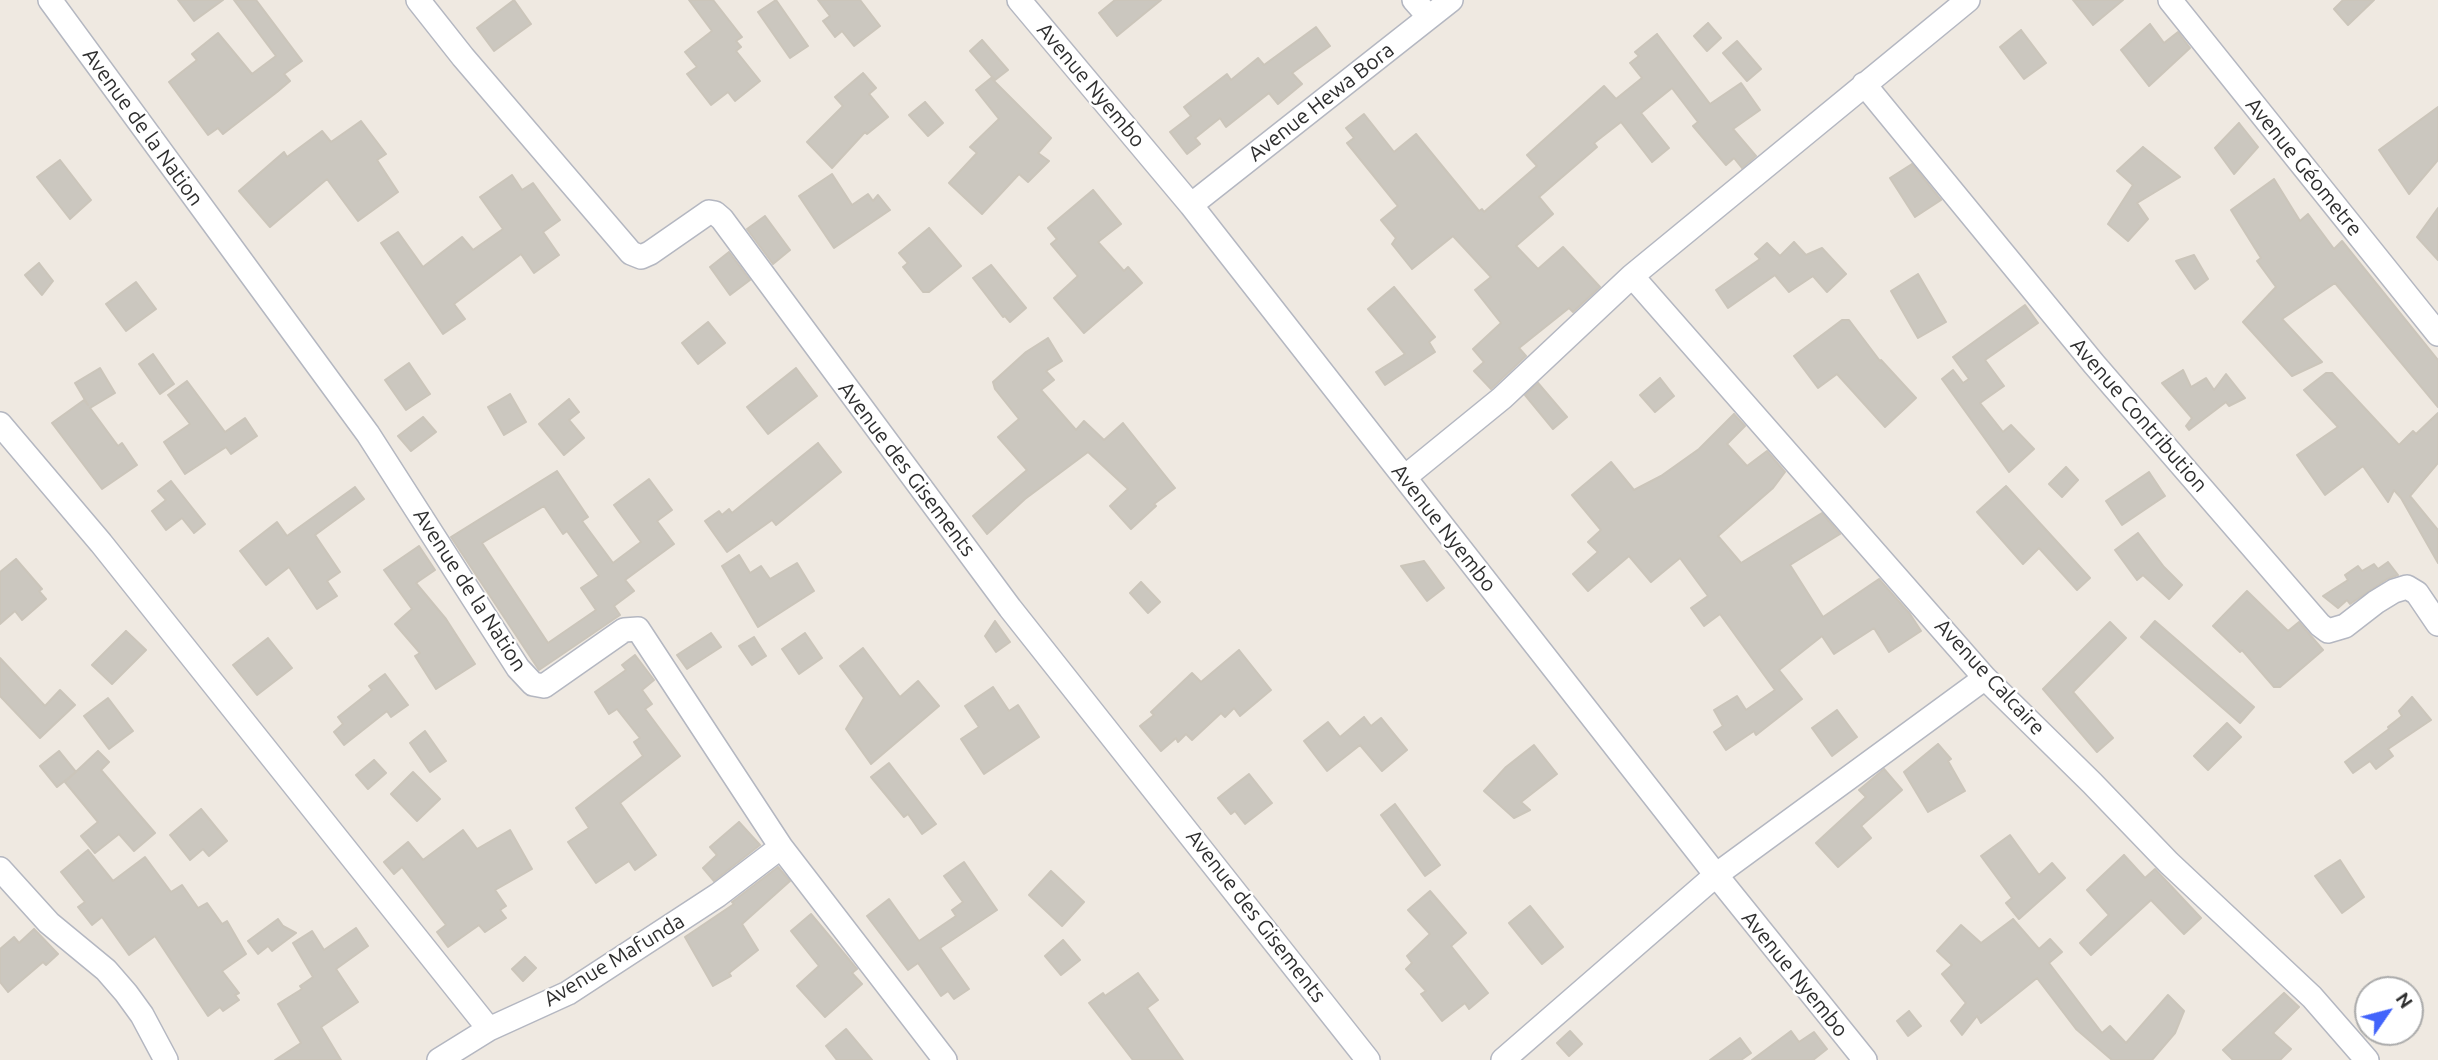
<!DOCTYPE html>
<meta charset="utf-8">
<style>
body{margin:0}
#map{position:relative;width:2438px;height:1060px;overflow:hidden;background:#efe9e1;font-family:Ubuntu,sans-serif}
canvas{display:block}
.north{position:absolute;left:2354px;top:976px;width:70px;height:70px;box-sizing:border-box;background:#fff;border:2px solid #ababab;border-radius:50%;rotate:55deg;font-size:19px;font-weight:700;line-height:28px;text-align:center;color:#2e2e2e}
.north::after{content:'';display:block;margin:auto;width:24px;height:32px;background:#4264fb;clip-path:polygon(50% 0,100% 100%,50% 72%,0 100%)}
</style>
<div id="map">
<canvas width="2438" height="1060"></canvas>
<div class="north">N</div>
</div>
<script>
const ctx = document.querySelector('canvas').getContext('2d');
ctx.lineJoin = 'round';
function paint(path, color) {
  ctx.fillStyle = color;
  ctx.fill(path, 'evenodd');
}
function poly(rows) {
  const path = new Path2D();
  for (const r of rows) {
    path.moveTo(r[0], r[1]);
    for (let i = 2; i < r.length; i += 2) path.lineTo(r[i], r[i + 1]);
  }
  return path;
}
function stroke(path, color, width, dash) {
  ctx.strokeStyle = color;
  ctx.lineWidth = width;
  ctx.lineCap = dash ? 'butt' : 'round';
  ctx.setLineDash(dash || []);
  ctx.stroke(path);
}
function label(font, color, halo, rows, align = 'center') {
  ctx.font = font + ' Ubuntu,sans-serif';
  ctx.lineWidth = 5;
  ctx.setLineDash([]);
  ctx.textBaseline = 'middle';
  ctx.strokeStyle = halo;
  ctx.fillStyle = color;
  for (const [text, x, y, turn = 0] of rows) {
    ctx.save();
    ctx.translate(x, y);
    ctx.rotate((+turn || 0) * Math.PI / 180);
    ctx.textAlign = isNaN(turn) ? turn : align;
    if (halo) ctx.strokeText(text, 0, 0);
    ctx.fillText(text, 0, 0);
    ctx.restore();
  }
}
const building = poly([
 [178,0,223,0,194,21,178,0],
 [234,0,256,0,302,61,284,74,290,81,277,92,223,134,218,128,208,135,169,82,197,60,192,54,218,33,252,74,276,56,234,0],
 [514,0,531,24,494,51,477,28,514,0],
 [689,0,713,0,742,37,736,41,741,47,736,51,760,81,735,101,728,92,711,105,687,74,697,67,685,52,712,31,689,0],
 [776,0,808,46,790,58,758,12,776,0],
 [818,0,860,0,880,26,854,46,842,31,835,37,823,21,830,16,818,0],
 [1115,0,1161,0,1117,36,1099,13,1115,0],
 [2073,0,2123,0,2093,25,2073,0],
 [2343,0,2374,0,2348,25,2334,9,2343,0],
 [1708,23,1721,38,1707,51,1694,36,1708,23],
 [2150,24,2164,43,2178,32,2190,48,2149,86,2121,50,2150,24],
 [1316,27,1330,46,1292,73,1302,84,1278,104,1269,93,1226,127,1220,118,1195,138,1200,144,1187,154,1170,132,1191,116,1184,107,1227,74,1231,80,1258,58,1264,65,1316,27],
 [2021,30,2046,63,2024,79,2000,47,2021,30],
 [1657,34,1710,104,1741,83,1760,110,1733,129,1756,156,1742,168,1734,158,1726,165,1693,126,1698,122,1672,88,1641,113,1669,148,1652,162,1621,122,1594,143,1597,147,1539,197,1553,214,1516,246,1538,269,1563,247,1600,287,1573,312,1569,308,1519,348,1526,356,1491,389,1474,371,1484,362,1473,349,1501,323,1475,290,1491,277,1453,236,1412,269,1392,244,1396,238,1381,220,1398,206,1347,143,1354,138,1346,128,1364,114,1394,152,1416,134,1479,211,1482,209,1484,212,1537,166,1527,155,1604,86,1616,99,1642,78,1630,63,1639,56,1635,52,1657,34],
 [982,40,1008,70,995,80,970,51,982,40],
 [1737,41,1761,69,1747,81,1723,53,1737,41],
 [863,73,876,88,869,94,888,117,867,134,865,132,832,168,807,142,843,106,835,97,863,73],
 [991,78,1051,138,1038,153,1049,161,1028,182,1019,174,982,214,949,183,977,153,970,147,999,119,976,90,991,78],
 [925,102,943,123,928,136,909,115,925,102],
 [2438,107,2438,160,2409,194,2379,150,2438,107],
 [361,121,386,154,377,160,398,192,358,221,327,179,270,227,239,191,284,152,287,157,322,131,331,142,361,121],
 [2239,123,2258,147,2234,174,2215,148,2239,123],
 [2143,147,2180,177,2137,203,2148,219,2128,241,2108,224,2133,185,2117,171,2143,147],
 [60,160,91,200,70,219,37,177,60,160],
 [1912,164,1941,200,1915,217,1890,178,1912,164],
 [832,174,852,205,868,194,873,201,878,195,890,210,834,248,799,196,832,174],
 [512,175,522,190,533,183,560,220,543,232,559,255,534,273,521,254,454,304,465,319,443,334,381,243,398,232,423,267,462,237,473,250,503,229,480,197,512,175],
 [2274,179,2300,221,2308,214,2334,249,2342,241,2438,360,2438,407,2335,283,2282,319,2322,362,2292,376,2243,322,2276,287,2257,261,2261,258,2231,210,2274,179],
 [1093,190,1121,224,1098,242,1124,271,1128,267,1142,283,1084,333,1054,298,1078,276,1051,244,1057,239,1048,228,1093,190],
 [2438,208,2438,260,2417,237,2438,208],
 [765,216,790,250,773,264,747,229,765,216],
 [929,228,961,266,929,292,923,292,903,267,908,263,899,253,929,228],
 [1794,242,1806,255,1822,248,1846,274,1827,292,1813,276,1789,292,1775,275,1728,308,1716,290,1760,259,1755,254,1767,243,1780,256,1794,242],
 [729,252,750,280,730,295,710,267,729,252],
 [2194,255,2208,279,2195,289,2176,261,2194,255],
 [39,263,53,281,42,295,25,275,39,263],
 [991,265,1026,308,1010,322,1005,316,1003,317,973,278,991,265],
 [1918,274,1946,322,1918,338,1891,291,1918,274],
 [136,282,156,309,126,331,106,304,136,282],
 [1394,287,1435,337,1429,342,1435,352,1385,385,1376,372,1405,354,1368,309,1394,287],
 [2025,305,2038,323,1985,360,2004,386,1980,403,2003,432,2011,425,2034,449,2009,472,1942,379,1953,370,1963,383,1969,379,1953,357,2025,305],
 [1842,320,1849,320,1880,361,1881,360,1916,398,1885,427,1837,374,1818,388,1794,356,1842,320],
 [708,322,725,343,698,364,682,343,708,322],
 [1048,338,1062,361,1046,371,1054,380,1041,390,1076,430,1084,421,1104,440,1123,423,1175,488,1154,504,1156,506,1131,529,1110,506,1128,489,1088,452,1025,499,987,534,973,516,1027,470,998,437,1019,419,995,389,993,382,1026,352,1048,338],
 [153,354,174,384,160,394,139,364,153,354],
 [409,363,430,394,406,410,385,380,409,363],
 [100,368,115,393,90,408,118,446,122,443,137,465,102,489,52,423,84,400,88,405,75,383,100,368],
 [796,368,817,396,768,434,747,407,796,368],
 [2183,370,2191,387,2206,378,2214,390,2226,374,2245,398,2229,406,2226,402,2189,430,2186,426,2192,418,2162,383,2183,370],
 [2326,373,2332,373,2399,445,2413,431,2416,434,2438,413,2438,463,2410,496,2438,530,2438,563,2401,498,2394,490,2388,502,2363,466,2325,495,2297,455,2338,427,2304,390,2326,373],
 [1660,378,1674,396,1655,412,1640,395,1660,378],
 [187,381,225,432,245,418,257,436,231,454,226,447,185,474,164,442,190,424,168,395,187,381],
 [1538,383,1567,417,1553,429,1525,395,1538,383],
 [510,394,526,422,504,435,488,407,510,394],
 [569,399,579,412,569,420,584,438,564,455,539,424,569,399],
 [1734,414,1745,426,1727,444,1747,466,1767,451,1785,472,1773,488,1718,536,1741,563,1822,513,1840,534,1790,565,1823,617,1879,579,1910,614,1921,631,1889,652,1874,628,1834,654,1822,636,1779,670,1802,699,1756,735,1754,731,1726,750,1714,732,1723,726,1714,710,1737,696,1746,710,1775,690,1720,614,1704,626,1691,608,1708,596,1680,558,1651,582,1629,556,1588,591,1573,574,1598,552,1588,542,1601,530,1572,495,1611,462,1634,490,1661,476,1699,449,1734,414],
 [423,417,436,432,411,451,398,436,423,417],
 [818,443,841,472,776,525,772,520,727,552,705,521,719,511,722,515,729,509,732,513,818,443],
 [2066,467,2078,480,2062,497,2049,484,2066,467],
 [557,471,588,517,582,521,613,563,641,542,614,505,649,479,672,510,657,521,674,544,625,580,634,591,614,606,620,615,539,670,451,537,557,471],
 [544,506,563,534,567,531,599,576,581,588,596,610,548,643,482,543,544,506],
 [2149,472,2165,496,2122,525,2106,501,2149,472],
 [171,481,205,524,194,533,182,518,166,530,152,511,166,500,158,491,171,481],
 [2006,486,2090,578,2077,590,2039,548,2023,564,1977,512,2006,486],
 [355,487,364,499,315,535,340,572,327,581,337,596,317,609,289,567,266,585,240,551,277,522,287,536,355,487],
 [2138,533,2164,567,2182,585,2169,599,2143,575,2137,580,2115,550,2138,533],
 [419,546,435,570,416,583,446,619,475,664,436,689,415,656,420,653,395,624,412,609,384,570,419,546],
 [739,555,750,573,761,566,770,579,797,563,814,591,758,627,722,566,739,555],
 [16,559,42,589,39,591,46,599,22,620,15,611,0,624,0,572,16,559],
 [1424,561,1444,588,1427,601,1401,566,1424,561],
 [2388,562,2398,575,2387,579,2350,604,2347,600,2338,608,2323,596,2348,580,2345,575,2358,566,2362,571,2374,564,2378,569,2388,562],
 [1141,582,1160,602,1148,613,1130,593,1141,582],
 [2247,591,2288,631,2299,622,2323,650,2280,687,2274,687,2242,650,2240,652,2213,626,2247,591],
 [995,621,1010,642,996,652,985,636,995,621],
 [2155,621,2254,707,2240,723,2141,637,2155,621],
 [2110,622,2126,638,2073,692,2113,738,2097,752,2043,689,2110,622],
 [126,631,146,650,112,684,92,665,126,631],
 [711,633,721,647,687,669,677,655,711,633],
 [805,633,822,658,799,674,782,649,805,633],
 [754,637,766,656,752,665,739,646,754,637],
 [268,638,292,668,257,695,233,665,268,638],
 [863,648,900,697,918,681,939,706,871,764,846,729,864,698,840,666,863,648],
 [1239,650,1271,690,1240,716,1234,708,1225,717,1221,713,1192,740,1186,734,1178,742,1176,738,1161,751,1140,726,1154,715,1151,712,1192,673,1201,682,1239,650],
 [635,655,654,680,642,690,652,704,645,709,680,756,620,803,656,855,635,870,629,861,596,883,568,842,589,828,576,808,643,756,634,742,640,738,617,709,609,714,595,692,626,670,622,665,635,655],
 [0,658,45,706,60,690,75,705,40,738,0,696,0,658],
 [385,674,408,705,391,717,387,711,344,745,334,732,343,724,338,717,372,690,369,686,385,674],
 [993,687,1009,711,1018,705,1039,737,984,774,961,739,979,727,965,706,993,687],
 [2412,697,2431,720,2388,749,2393,756,2376,769,2370,761,2353,773,2345,762,2389,729,2388,727,2402,716,2399,711,2412,697],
 [108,698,133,731,109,749,84,716,108,698],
 [1837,710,1857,737,1832,756,1812,728,1837,710],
 [1364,717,1371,726,1381,718,1407,750,1382,771,1360,745,1327,771,1304,741,1328,722,1340,737,1364,717],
 [2227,723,2241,737,2208,770,2194,756,2227,723],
 [425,731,446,761,430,772,410,743,425,731],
 [1938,744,1951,759,1948,761,1965,791,1928,812,1904,772,1938,744],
 [1534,745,1557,774,1521,802,1530,810,1514,818,1484,791,1506,767,1534,745],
 [59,751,76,772,57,787,40,766,59,751],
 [98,751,109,762,101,770,155,833,134,851,119,834,95,853,81,836,98,822,65,782,98,751],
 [374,760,386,773,368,789,356,775,374,760],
 [889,763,936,824,922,834,908,814,904,817,871,777,889,763],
 [1884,769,1902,790,1861,826,1871,838,1838,867,1816,843,1866,797,1859,790,1884,769],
 [413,772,440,799,417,821,391,794,413,772],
 [1249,774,1272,803,1245,824,1235,811,1231,814,1218,798,1249,774],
 [1395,804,1440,865,1425,876,1381,815,1395,804],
 [201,809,227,841,209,856,203,849,190,860,170,835,201,809],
 [739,822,760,845,714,881,703,868,717,855,710,847,739,822],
 [463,830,477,849,510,830,532,869,495,890,506,906,500,910,506,918,485,932,479,925,448,947,437,932,446,925,402,867,394,874,384,862,408,842,423,860,463,830],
 [2010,835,2039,875,2052,863,2065,878,2019,919,2006,903,2012,898,1981,856,2010,835],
 [88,850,113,881,145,857,171,892,182,885,198,908,207,903,222,924,227,921,246,954,222,971,239,993,235,995,239,1000,223,1011,220,1007,208,1016,155,936,129,955,102,917,92,925,78,907,85,902,61,872,88,850],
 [2124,855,2145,878,2155,869,2201,918,2184,934,2151,900,2091,955,2080,943,2109,915,2087,890,2124,855],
 [2340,860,2364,897,2342,913,2315,876,2340,860],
 [964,862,997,910,940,948,969,989,954,999,948,991,941,996,918,963,908,970,867,916,889,899,919,941,956,916,952,910,963,902,944,876,964,862],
 [778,867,790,881,742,924,758,950,729,973,731,976,713,986,685,937,734,904,732,902,778,867],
 [1051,871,1084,902,1062,926,1029,895,1051,871],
 [1430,891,1466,933,1451,946,1488,993,1469,1009,1465,1003,1442,1021,1421,994,1426,991,1406,969,1412,963,1407,956,1430,934,1408,910,1430,891],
 [1530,906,1563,947,1542,964,1509,923,1530,906],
 [811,914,857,969,852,973,862,984,825,1017,797,986,819,966,791,931,811,914],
 [278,919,283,926,296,933,272,951,268,946,258,954,248,941,278,919],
 [2013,919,2039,949,2050,939,2062,952,2049,963,2102,1033,2110,1026,2126,1043,2168,995,2184,1011,2175,1033,2152,1060,2112,1060,2076,1029,2037,978,1981,1023,1977,1016,1962,1035,1951,1021,1966,1003,1942,974,1952,965,1937,951,1961,925,1981,943,2013,919],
 [356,928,368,946,336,969,358,1002,321,1027,341,1060,275,1060,301,1043,278,1004,302,989,300,986,313,977,293,943,312,931,324,950,356,928],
 [34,929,58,954,46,965,43,962,8,992,0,982,0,949,14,937,19,943,34,929],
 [1063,940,1080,960,1061,975,1045,956,1063,940],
 [525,957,536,968,523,981,512,969,525,957],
 [1138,973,1158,1000,1147,1008,1183,1060,1133,1060,1089,1003,1103,993,1105,996,1138,973],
 [2284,993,2299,1007,2273,1033,2291,1049,2280,1060,2233,1060,2223,1050,2284,993],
 [1909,1011,1921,1026,1908,1036,1897,1021,1909,1011],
 [846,1029,872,1060,837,1060,826,1046,846,1029],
 [1570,1031,1582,1044,1569,1056,1557,1043,1570,1031],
 [1791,1031,1799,1042,1814,1032,1827,1049,1813,1060,1752,1060,1791,1031],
 [1740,1038,1751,1053,1741,1060,1710,1060,1740,1038]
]);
const minor = poly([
 [50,0,368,434,518,668,533,684,544,686,624,630,638,629,781,847,945,1060],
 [418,0,463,57,631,253,641,257,650,253,709,212,715,213,722,219,1010,608,1368,1060],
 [1019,0,1191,205,1716,875,1865,1060],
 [1414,0,1429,17],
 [2170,0,2438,334],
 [1864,84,2094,364,2320,625,2328,631,2345,626,2376,602,2394,591,2407,587,2417,593,2438,624],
 [1191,205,1451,0],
 [1632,276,1985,678,2092,783,2169,863,2312,997,2367,1060],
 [0,424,101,543,489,1029],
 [1405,477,1502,398,1632,276,1968,0],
 [0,869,49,923,106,970,126,993,142,1015,166,1060],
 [439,1060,489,1029,568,993,718,895,781,847],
 [1503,1060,1716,875,1985,678]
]);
const streetNames = [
 ["Avenue Nyembo",1091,85,50],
 ["Avenue Hewa Bora",1321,102,-38],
 ["Avenue de la Nation",143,127,54],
 ["Avenue Géometre",2304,167,51],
 ["Avenue Contribution",2139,415,49],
 ["Avenue des Gisements",907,469,53],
 ["Avenue Nyembo",1444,528,52],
 ["Avenue de la Nation",470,590,57],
 ["Avenue Calcaire",1990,677,47],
 ["Avenue des Gisements",1256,916,52],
 ["Avenue Mafunda",614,960,-31],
 ["Avenue Nyembo",1795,974,51]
];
paint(building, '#cbc7bf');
stroke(building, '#cbc5ba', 2);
stroke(minor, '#b4b7c1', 26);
stroke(minor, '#fff', 23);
label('21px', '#2e2e2e', '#fff', streetNames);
</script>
